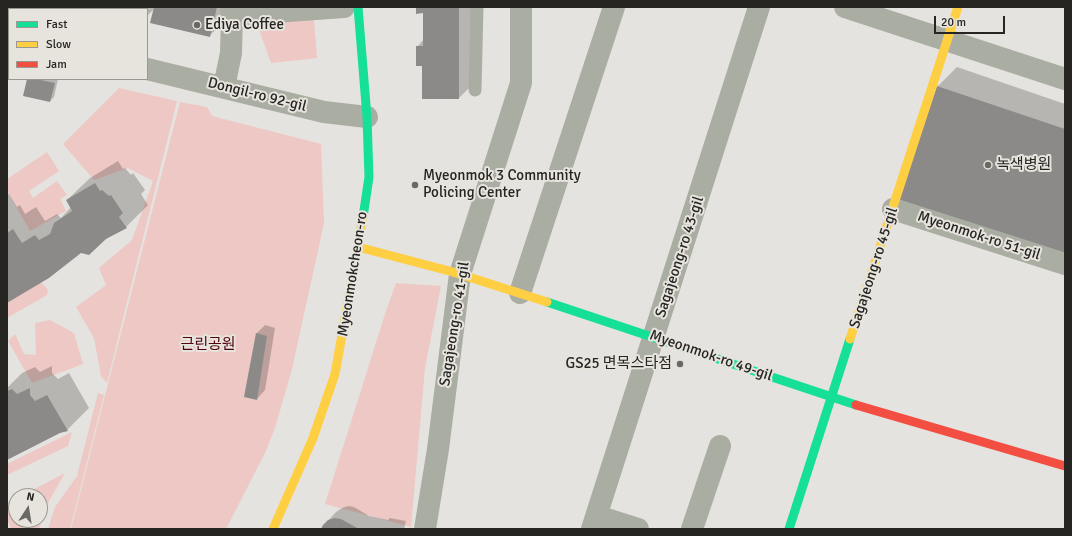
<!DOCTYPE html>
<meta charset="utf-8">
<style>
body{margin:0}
#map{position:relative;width:1072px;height:536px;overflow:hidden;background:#e5e3df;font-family:Signika,sans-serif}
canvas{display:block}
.frame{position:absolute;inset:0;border:8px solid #262522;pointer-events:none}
.legend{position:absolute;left:8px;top:8px;width:140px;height:72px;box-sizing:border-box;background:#e7e4dd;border:1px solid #9a9892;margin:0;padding:5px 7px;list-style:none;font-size:12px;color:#262522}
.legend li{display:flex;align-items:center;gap:8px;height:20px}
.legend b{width:20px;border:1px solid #9a9892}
.north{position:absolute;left:8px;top:488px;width:40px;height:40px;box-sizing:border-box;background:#e7e4dd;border:1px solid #9a9892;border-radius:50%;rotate:12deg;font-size:11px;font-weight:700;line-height:16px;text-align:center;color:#262522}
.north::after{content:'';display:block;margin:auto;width:14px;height:18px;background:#696864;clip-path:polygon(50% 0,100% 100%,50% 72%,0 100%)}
.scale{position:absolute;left:934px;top:16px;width:71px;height:18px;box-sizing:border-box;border:2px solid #262522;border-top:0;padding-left:5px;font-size:12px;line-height:14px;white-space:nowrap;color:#262522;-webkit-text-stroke:3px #e7e4dd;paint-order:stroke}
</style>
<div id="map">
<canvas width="1072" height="536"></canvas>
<div class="frame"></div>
<ul class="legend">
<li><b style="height:5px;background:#16e098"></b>Fast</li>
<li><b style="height:5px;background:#ffcf43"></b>Slow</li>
<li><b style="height:5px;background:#f24e42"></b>Jam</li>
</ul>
<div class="north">N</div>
<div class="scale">20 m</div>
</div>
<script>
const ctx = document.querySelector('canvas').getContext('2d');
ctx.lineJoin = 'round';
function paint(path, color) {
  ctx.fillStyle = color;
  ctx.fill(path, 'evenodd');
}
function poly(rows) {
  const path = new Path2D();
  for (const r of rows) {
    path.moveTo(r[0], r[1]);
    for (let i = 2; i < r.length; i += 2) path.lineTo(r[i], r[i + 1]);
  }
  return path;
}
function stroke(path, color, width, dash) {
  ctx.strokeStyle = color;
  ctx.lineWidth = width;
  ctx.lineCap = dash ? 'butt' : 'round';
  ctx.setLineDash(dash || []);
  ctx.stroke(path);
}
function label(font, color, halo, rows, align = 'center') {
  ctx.font = font + ' Signika,"Noto Sans KR",sans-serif';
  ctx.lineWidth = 4;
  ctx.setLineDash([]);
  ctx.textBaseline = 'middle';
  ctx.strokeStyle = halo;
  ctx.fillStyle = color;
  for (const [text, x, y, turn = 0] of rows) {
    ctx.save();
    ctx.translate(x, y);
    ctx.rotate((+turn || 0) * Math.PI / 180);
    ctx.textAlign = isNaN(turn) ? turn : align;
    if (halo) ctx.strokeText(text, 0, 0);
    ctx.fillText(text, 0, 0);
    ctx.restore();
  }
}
const green = poly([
 [251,7,313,7,317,58,271,63],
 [119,88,177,101,107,383,101,376,94,338,76,307,106,285,99,268,132,240,153,181,128,168,94,180,63,144],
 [180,102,207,107,212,116,321,144,324,223,292,369,275,428,265,453,226,529,71,529],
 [47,152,59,171,29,191,33,198,57,181,67,195,60,199,66,211,30,231,7,191,7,179],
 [41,282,48,290,47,295,7,318,7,303],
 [396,283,441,286,425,368,411,527,325,504,386,311],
 [50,320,74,333,83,364,32,383,8,341,15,334,24,354,36,355,35,323],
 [98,393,104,395,70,529,48,529,55,507,77,476],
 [72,432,68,446,7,475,7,464],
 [65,473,49,501,39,529,11,529,7,519,7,503,16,499,16,520,40,520,40,496,21,496]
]);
const shadow = poly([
 [119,7,223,7,218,28,209,36,155,8,147,16,147,9,119,9],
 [417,7,481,7,481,76,459,98,423,65,417,47,424,39,424,12],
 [957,67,1065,104,1065,256,938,86],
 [28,79,58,79,54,97,50,101],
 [118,161,123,169,125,168,131,175,133,173,145,190,141,194,148,205,126,227,81,252,7,302,7,195,9,194,17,207,20,205,25,214,36,207,45,221,57,214,61,218,71,207,67,200,90,178],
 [265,325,275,328,265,390,257,399,257,333],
 [52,366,52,373,58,379,69,373,89,408,67,430,60,432,7,459,7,388,22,373,35,367,40,372],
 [348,506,354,507,369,516,388,520,390,518,406,521,404,529,322,529,324,525,336,512,342,508]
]);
const building = poly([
 [92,7,111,7,111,9,98,9],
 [118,7,148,7,147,9,118,9],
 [154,7,217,7,210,37,150,23],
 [416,7,459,7,459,99,422,99,422,66,416,66,416,46,423,46,423,13,416,14],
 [27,79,36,79,55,83,50,102,23,96],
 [937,86,1065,129,1065,257,898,202],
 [95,183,100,191,102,190,109,196,111,195,123,213,119,217,127,228,106,239,89,255,81,253,49,278,7,303,7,233,13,229,22,243,35,235,39,240,50,234,54,223,72,211,66,200],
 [256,333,267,336,257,400,244,397],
 [30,388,30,395,35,401,47,395,68,431,60,433,7,460,7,391,12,389,17,394],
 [335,518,341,519,359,529,321,529,323,525,328,520]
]);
const lane = poly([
 [475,90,477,7]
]);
const street = poly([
 [845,7,1065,79],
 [232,15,344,7],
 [7,36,9,36],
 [147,69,324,112,367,117],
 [224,87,231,53,232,15,231,7],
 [893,209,1065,264],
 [520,293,614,7],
 [597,516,638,529],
 [425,529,438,449,460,274,521,83,521,7],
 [592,529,759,7],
 [692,529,720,446]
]);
const fast = poly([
 [358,7,367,117,369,177,363,217],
 [547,302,856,405],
 [789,529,850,339]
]);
const slow = poly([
 [358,247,453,272,547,302],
 [850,339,958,7],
 [273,529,313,438,335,374,363,217]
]);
const jam = poly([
 [856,405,1065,466]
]);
const markers = [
 [197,25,4,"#696864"],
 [988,165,4,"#696864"],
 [415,185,4,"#696864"],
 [680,364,4,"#696864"]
];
const poiNames = [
 ["Ediya Coffee",205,25],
 ["녹색병원",996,165],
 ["Myeonmok 3 Community",423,176],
 ["Policing Center",423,193],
 ["GS25 면목스타점",672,364,"right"]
];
const streetNames = [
 ["Dongil-ro 92-gil",257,95,14],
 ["Myeonmok-ro 51-gil",979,236,18],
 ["Sagajeong-ro 43-gil",680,257,-72],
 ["Sagajeong-ro 45-gil",874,268,-72],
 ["Myeonmokcheon-ro",353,274,-81],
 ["Sagajeong-ro 41-gil",455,324,-81],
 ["Myeonmok-ro 49-gil",711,356,19]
];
const parkNames = [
 ["근린공원",208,345]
];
paint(green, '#edc8c4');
paint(shadow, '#0003');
paint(building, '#8c8a88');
stroke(lane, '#aaada2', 13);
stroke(street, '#aaada2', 22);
stroke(fast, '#16e098', 9);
stroke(slow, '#ffcf43', 9);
stroke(jam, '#f24e42', 9);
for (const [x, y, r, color] of markers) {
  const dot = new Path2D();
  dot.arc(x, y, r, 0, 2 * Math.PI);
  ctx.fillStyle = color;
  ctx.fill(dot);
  stroke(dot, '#e7e4dd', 1.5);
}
label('15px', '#262522', '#e7e4dd', poiNames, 'left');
label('15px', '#262522', '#e7e4dd', streetNames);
label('15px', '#53030e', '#e7e4dd', parkNames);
</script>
